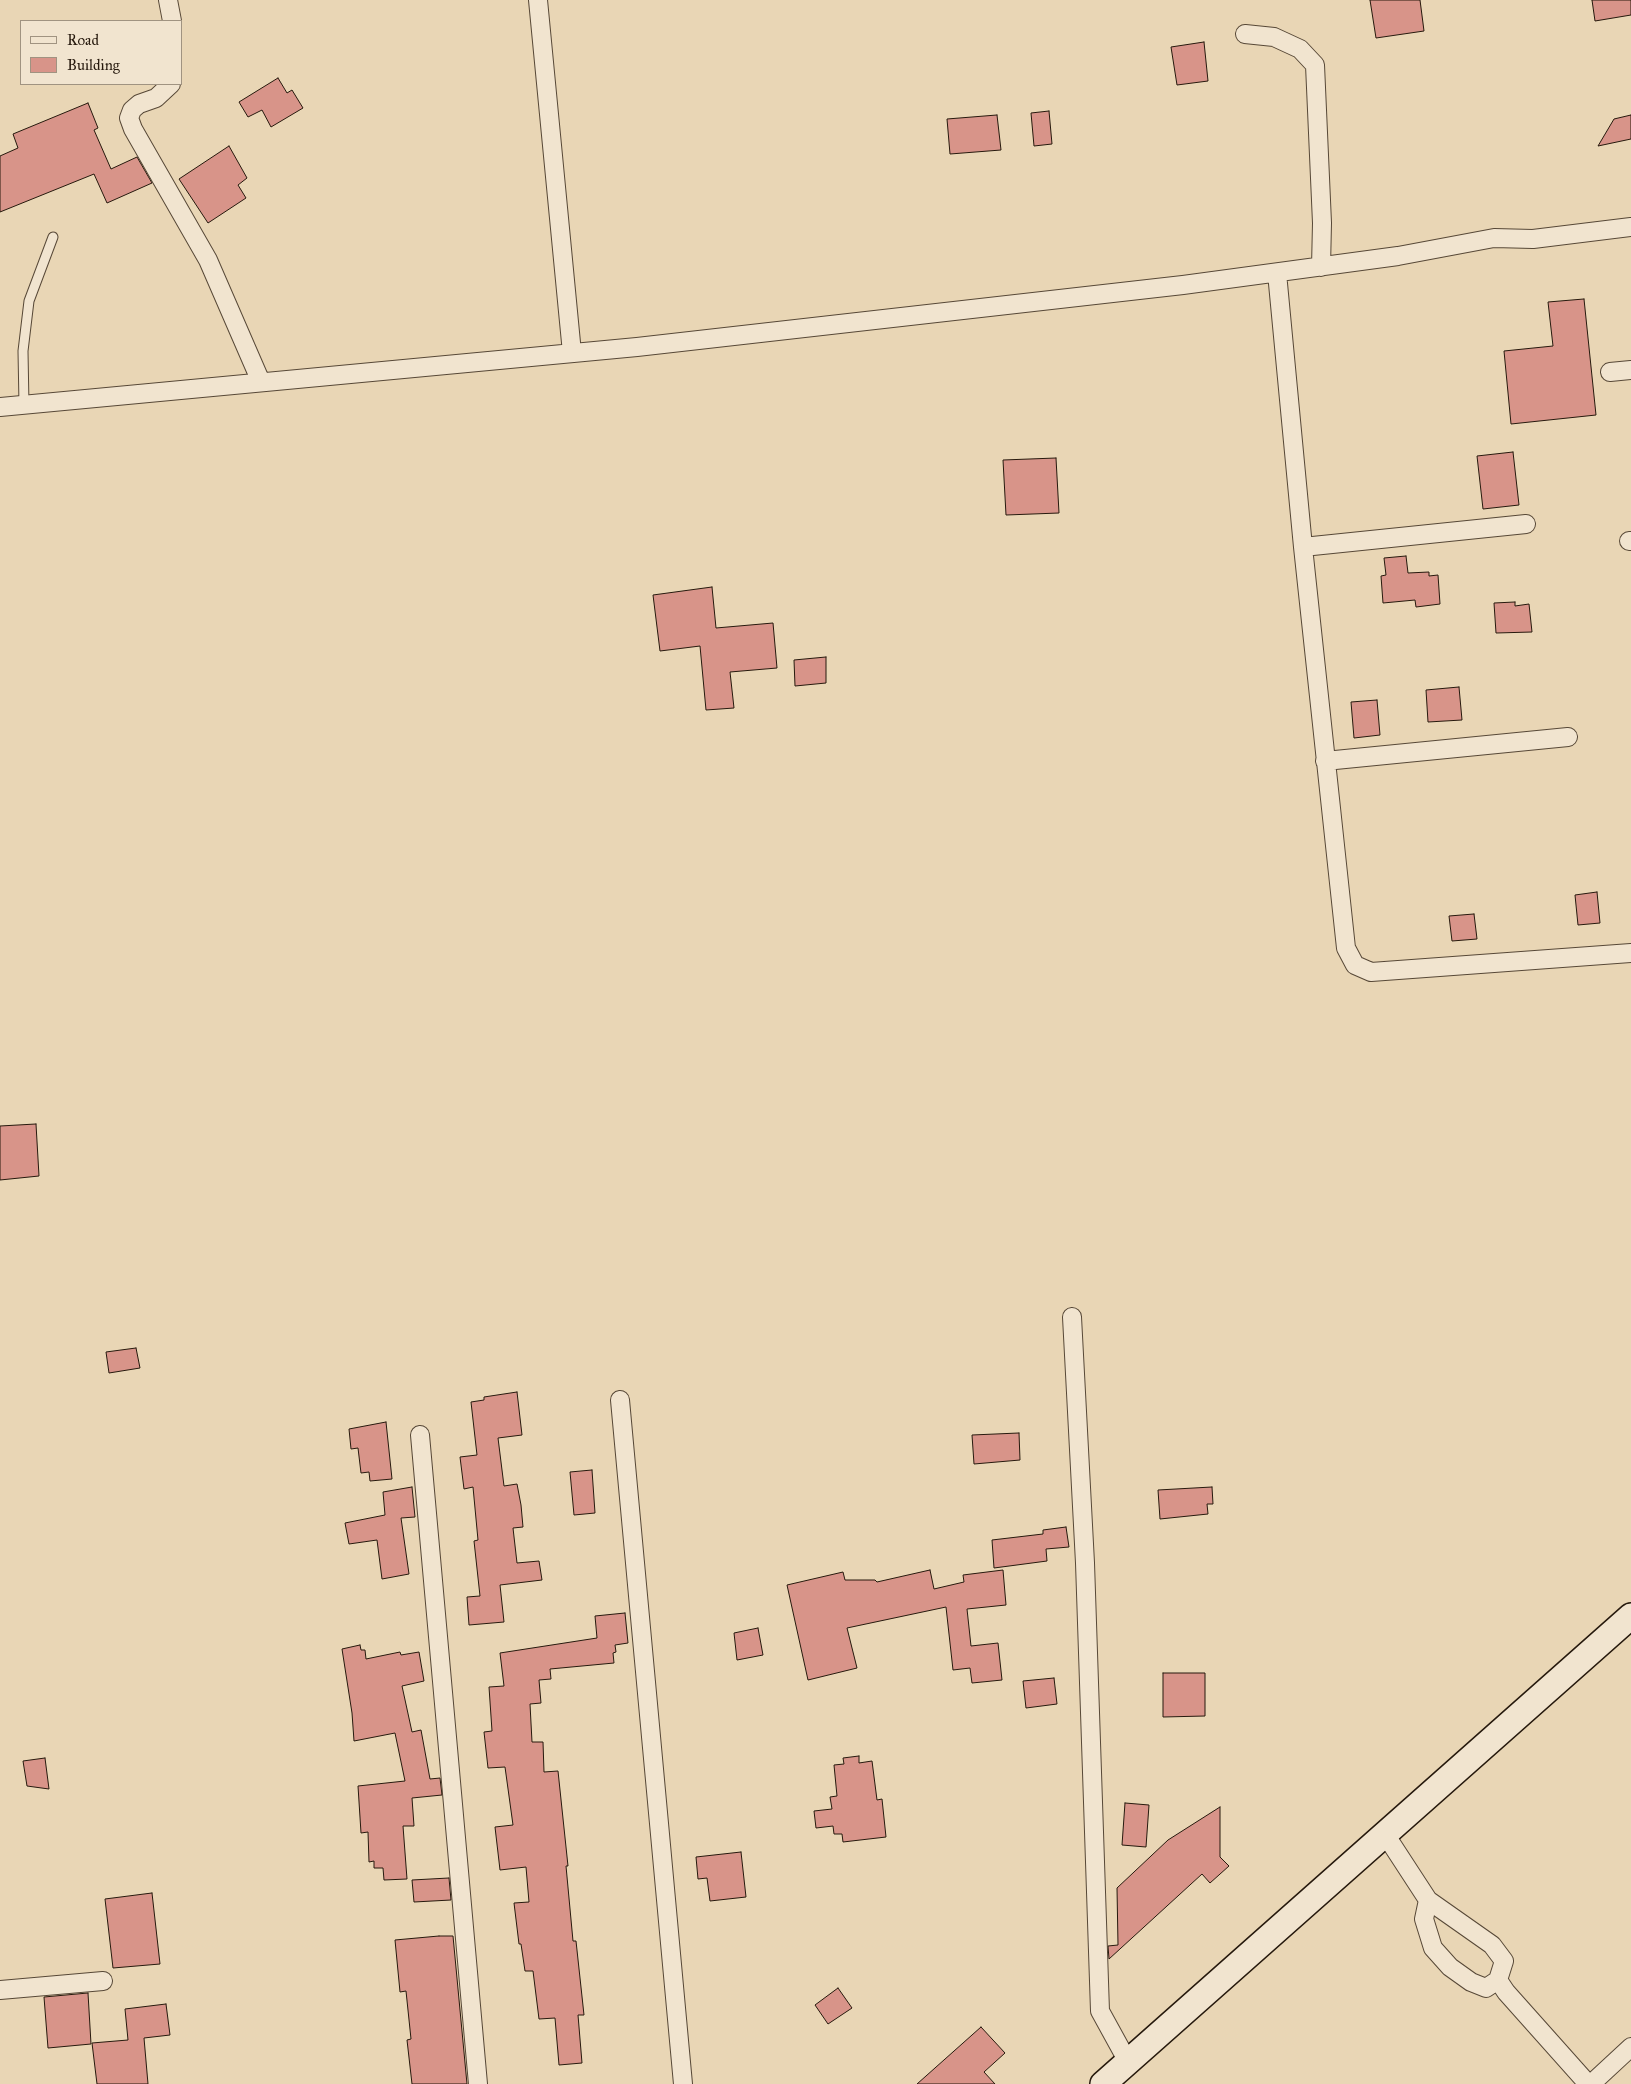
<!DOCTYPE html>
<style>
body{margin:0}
#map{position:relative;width:1631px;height:2084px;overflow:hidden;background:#e9d6b5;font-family:"IM FELL Great Primer",serif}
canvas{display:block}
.legend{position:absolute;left:20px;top:20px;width:162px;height:65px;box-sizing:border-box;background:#f1e4cf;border:1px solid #a09381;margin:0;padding:6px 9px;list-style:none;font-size:15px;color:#26190d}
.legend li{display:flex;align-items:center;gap:10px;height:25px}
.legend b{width:25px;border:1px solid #a09381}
</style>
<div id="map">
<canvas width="1631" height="2084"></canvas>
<ul class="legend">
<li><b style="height:6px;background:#f1e4cf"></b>Road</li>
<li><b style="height:14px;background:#d89489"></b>Building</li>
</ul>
</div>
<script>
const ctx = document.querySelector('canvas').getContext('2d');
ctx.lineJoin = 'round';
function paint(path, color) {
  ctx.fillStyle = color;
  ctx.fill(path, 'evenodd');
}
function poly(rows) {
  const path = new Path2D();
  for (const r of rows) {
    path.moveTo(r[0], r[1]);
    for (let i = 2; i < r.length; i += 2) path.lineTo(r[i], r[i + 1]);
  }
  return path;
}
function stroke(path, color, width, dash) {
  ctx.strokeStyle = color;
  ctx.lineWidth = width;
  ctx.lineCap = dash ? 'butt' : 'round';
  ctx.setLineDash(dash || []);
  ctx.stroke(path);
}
const building = poly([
 [1370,0,1420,0,1424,31,1376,38,1370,0],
 [1592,0,1631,0,1631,15,1595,21,1592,0],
 [1204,42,1208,81,1177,85,1171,47,1204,42],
 [278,78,287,93,292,90,303,108,271,127,262,110,248,117,239,102,278,78],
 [88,103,98,128,94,130,111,169,137,157,152,183,107,203,94,174,0,212,0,156,18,148,13,134,88,103],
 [1049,111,1052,144,1034,146,1031,113,1049,111],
 [997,115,1001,150,950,154,947,119,997,115],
 [1631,115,1631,139,1598,146,1614,119,1631,115],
 [229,146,247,178,238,185,246,198,208,223,179,179,229,146],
 [1584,299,1596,415,1511,424,1504,351,1553,346,1548,302,1584,299],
 [1513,452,1519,505,1483,509,1477,456,1513,452],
 [1056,458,1059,513,1006,515,1003,460,1056,458],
 [1406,556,1408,573,1429,572,1429,576,1438,575,1440,604,1416,607,1415,600,1383,603,1381,576,1386,575,1384,558,1406,556],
 [712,587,716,628,773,623,777,668,730,672,734,708,706,710,700,646,660,651,653,595,712,587],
 [1515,602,1515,606,1529,604,1532,632,1496,633,1494,603,1515,602],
 [826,657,826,683,795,686,794,660,826,657],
 [1459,687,1462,720,1428,722,1426,690,1459,687],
 [1377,700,1380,735,1354,738,1351,702,1377,700],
 [1597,892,1600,923,1578,925,1575,895,1597,892],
 [1474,914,1477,939,1452,941,1449,916,1474,914],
 [36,1124,39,1176,0,1180,0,1126,36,1124],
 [136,1348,140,1368,109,1373,106,1352,136,1348],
 [517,1392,522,1435,498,1438,504,1486,517,1484,521,1505,523,1527,513,1528,517,1563,539,1561,542,1580,500,1585,504,1622,469,1625,467,1597,480,1596,474,1541,478,1540,473,1487,464,1489,460,1457,477,1455,471,1402,484,1400,484,1397,517,1392],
 [386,1422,392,1479,370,1481,369,1472,361,1473,358,1448,351,1449,349,1429,386,1422],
 [1019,1433,1020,1460,974,1464,972,1435,1019,1433],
 [592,1470,595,1513,574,1515,570,1472,592,1470],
 [412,1487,415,1517,401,1518,409,1574,382,1579,377,1540,349,1544,345,1523,385,1515,383,1492,412,1487],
 [1212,1487,1213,1504,1207,1504,1208,1514,1160,1519,1158,1490,1212,1487],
 [1066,1527,1069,1547,1046,1549,1047,1561,994,1568,992,1540,1043,1534,1043,1530,1066,1527],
 [930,1570,934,1589,964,1582,963,1575,1003,1570,1006,1605,967,1609,971,1646,998,1643,1002,1680,972,1683,970,1668,953,1670,946,1607,847,1628,857,1668,808,1680,787,1585,843,1572,845,1580,875,1580,877,1582,930,1570],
 [625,1613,628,1643,615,1645,616,1652,613,1653,614,1663,550,1669,551,1679,539,1680,541,1703,530,1704,532,1742,543,1742,544,1772,558,1771,568,1866,566,1866,573,1941,576,1941,584,2015,578,2015,582,2063,559,2065,555,2018,539,2019,533,1971,525,1971,521,1944,519,1944,514,1903,529,1902,526,1867,500,1870,495,1827,513,1825,505,1767,488,1768,484,1732,492,1731,489,1687,504,1686,500,1653,597,1638,595,1616,625,1613],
 [758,1628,763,1655,737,1660,734,1633,758,1628],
 [360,1645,361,1650,365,1650,366,1659,400,1652,401,1655,419,1652,424,1681,402,1686,412,1732,421,1730,430,1779,440,1778,442,1795,412,1798,414,1826,403,1826,407,1879,384,1880,383,1868,374,1868,374,1861,369,1862,368,1832,361,1833,358,1786,405,1781,395,1733,354,1741,352,1713,342,1649,360,1645],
 [1163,1673,1205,1673,1205,1716,1163,1717,1163,1673],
 [1054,1678,1057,1704,1026,1708,1023,1681,1054,1678],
 [859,1756,859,1763,872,1761,877,1800,882,1799,886,1837,843,1842,842,1834,834,1834,833,1826,816,1828,814,1811,832,1809,830,1797,837,1796,834,1765,844,1764,843,1758,859,1756],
 [45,1758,49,1789,27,1786,23,1761,45,1758],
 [1125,1803,1149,1805,1146,1847,1122,1845,1125,1803],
 [1220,1807,1220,1857,1229,1866,1210,1883,1202,1874,1109,1959,1108,1946,1118,1945,1117,1888,1168,1840,1220,1807],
 [741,1852,746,1897,710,1901,707,1878,698,1879,696,1857,741,1852],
 [449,1878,451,1900,414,1902,412,1880,449,1878],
 [152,1893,160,1964,113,1968,105,1899,152,1893],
 [439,1936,453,1936,467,2084,412,2084,407,2040,411,2039,406,1991,400,1992,395,1940,439,1936],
 [838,1988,852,2008,828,2024,815,2005,838,1988],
 [88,1993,91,2044,48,2048,44,1997,88,1993],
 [166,2004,170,2035,144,2038,148,2084,97,2084,92,2043,128,2040,125,2009,166,2004],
 [981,2027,1005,2053,984,2072,995,2084,917,2084,981,2027]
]);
const service = poly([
 [24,405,23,351,29,301,53,237]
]);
const minor = poly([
 [168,0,172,21],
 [538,0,572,353],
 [1245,34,1274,37,1300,49,1315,65,1322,223,1321,267],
 [171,84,156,98,139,104,132,110,129,118,133,129,208,260,261,382],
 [1277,273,1303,547,1346,948,1355,965,1371,972,1631,953],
 [1610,372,1631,370],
 [0,407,637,347,1183,285,1398,256,1494,238,1533,239,1631,227],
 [1629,541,1631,541],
 [1303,547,1526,524],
 [1325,761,1568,737],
 [1072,1317,1085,1563,1100,2011,1128,2062],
 [620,1400,683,2084],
 [420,1435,478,2084],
 [1385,1834,1428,1900,1492,1945,1504,1961,1498,1980,1486,1988,1471,1982,1450,1967,1433,1948,1424,1919,1428,1900],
 [1498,1980,1506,1992,1588,2084],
 [0,1990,103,1981],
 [1591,2084,1631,2047]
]);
const secondary = poly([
 [1103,2084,1631,1616]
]);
paint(building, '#d89489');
stroke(building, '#26190d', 1);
stroke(service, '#574837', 11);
stroke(minor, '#574837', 20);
stroke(secondary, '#26190d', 28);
stroke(service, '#f1e4cf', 9);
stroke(minor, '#f1e4cf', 18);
stroke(secondary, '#f1e4cf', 25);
</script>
